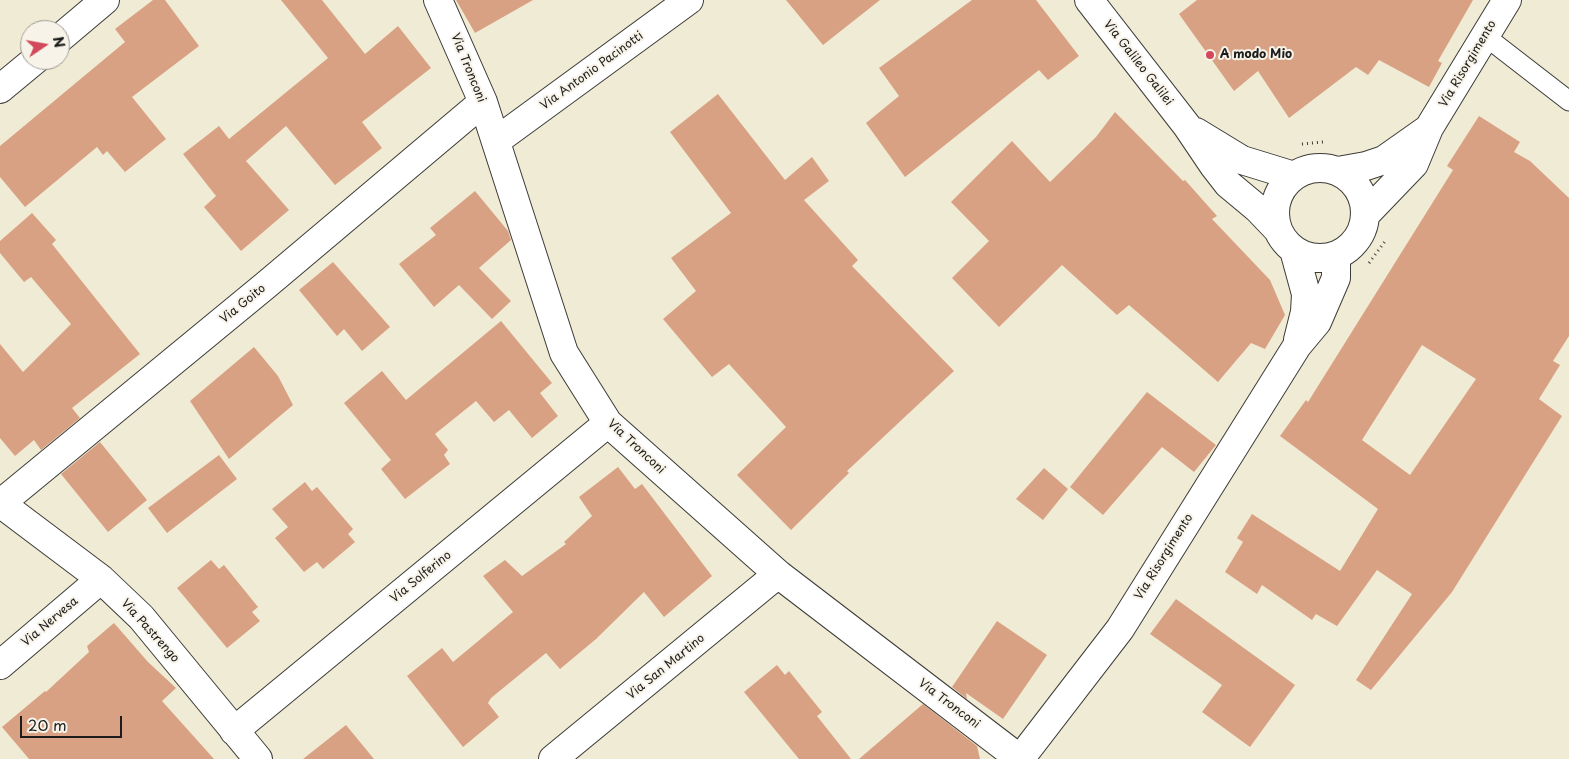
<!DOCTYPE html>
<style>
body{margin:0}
#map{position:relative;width:1569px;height:759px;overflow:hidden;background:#f0ebd4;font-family:"Playpen Sans",sans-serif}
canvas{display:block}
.north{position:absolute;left:20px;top:20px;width:50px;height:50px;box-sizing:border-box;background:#f7f3e8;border:1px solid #9f9d96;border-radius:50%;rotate:78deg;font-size:14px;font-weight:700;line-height:20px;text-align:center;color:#1c1c1c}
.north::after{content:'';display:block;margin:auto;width:18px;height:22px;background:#d1495b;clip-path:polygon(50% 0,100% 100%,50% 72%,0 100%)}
.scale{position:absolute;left:20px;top:716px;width:102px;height:22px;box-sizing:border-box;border:2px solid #1c1c1c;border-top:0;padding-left:6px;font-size:15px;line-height:18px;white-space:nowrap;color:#1c1c1c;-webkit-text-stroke:4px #f7f3e8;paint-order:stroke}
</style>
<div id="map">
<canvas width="1569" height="759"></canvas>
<div class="north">N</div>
<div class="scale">20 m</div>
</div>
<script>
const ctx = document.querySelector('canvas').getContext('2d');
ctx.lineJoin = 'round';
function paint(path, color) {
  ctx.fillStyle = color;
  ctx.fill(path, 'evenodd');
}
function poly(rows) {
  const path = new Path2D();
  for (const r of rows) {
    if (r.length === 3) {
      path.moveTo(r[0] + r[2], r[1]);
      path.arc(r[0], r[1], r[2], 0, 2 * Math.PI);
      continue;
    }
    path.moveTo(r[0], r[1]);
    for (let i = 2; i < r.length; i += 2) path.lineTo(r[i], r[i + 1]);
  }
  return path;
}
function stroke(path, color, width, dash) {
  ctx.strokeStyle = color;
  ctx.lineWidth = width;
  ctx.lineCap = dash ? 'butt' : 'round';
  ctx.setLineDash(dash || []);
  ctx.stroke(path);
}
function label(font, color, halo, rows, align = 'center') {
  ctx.font = font + ' "Playpen Sans",sans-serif';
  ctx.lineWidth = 4;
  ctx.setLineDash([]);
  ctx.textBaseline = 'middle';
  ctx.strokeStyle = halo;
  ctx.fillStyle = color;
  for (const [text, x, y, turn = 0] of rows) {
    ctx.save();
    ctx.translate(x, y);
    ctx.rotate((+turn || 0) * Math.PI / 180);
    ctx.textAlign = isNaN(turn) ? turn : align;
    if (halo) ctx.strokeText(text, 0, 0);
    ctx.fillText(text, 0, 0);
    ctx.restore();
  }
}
const building = poly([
 [153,0,165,0,199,46,132,97,166,139,125,172,107,151,103,155,97,147,25,207,0,177,0,146,125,42,115,29],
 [281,0,322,0,365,54,398,26,431,68,362,122,382,148,335,185,286,126,246,161,289,210,241,251,204,207,216,196,183,154,219,126,229,139,328,58],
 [456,0,533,0,475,33],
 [786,0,880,0,823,45],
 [972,0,1036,0,1079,56,1048,80,1039,70,905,177,866,123,899,96,879,68],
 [1197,0,1473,0,1438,61,1442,63,1429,87,1379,60,1368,75,1356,67,1289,118,1258,71,1234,91,1179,14],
 [718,94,785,180,812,157,829,181,804,200,858,260,852,266,954,371,847,471,849,473,791,530,737,475,786,427,729,364,712,377,663,319,696,291,671,258,731,213,670,132],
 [1115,112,1183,181,1185,180,1217,216,1212,219,1270,280,1285,315,1265,349,1251,343,1218,382,1129,305,1117,315,1062,265,999,327,952,278,989,241,951,202,1012,141,1050,182,1096,137],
 [1479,116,1520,142,1514,152,1530,161,1569,198,1569,336,1553,361,1560,365,1539,399,1562,416,1452,592,1371,690,1356,680,1412,594,1377,570,1337,626,1316,614,1312,620,1262,585,1257,594,1225,572,1243,542,1237,538,1252,514,1340,571,1378,509,1280,436,1306,400,1308,402,1453,170,1447,166],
 [1422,345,1476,379,1410,475,1362,440],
 [475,191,508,231,511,240,479,268,511,301,492,319,459,285,434,307,399,264,436,235,430,228],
 [32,213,56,240,52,244,140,354,72,408,80,418,41,450,34,440,15,456,0,438,0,344,23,372,71,324,31,277,24,282,0,253,0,241],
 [333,262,390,327,362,351,344,329,337,336,299,290],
 [501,321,552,383,540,393,558,416,532,438,509,410,494,422,476,401,435,434,448,450,444,455,450,464,405,499,381,469,391,460,344,403,382,371,406,400],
 [254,347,278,376,293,405,229,459,190,401],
 [1147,392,1216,445,1194,472,1162,447,1103,515,1070,487],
 [100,442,147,500,108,532,61,474],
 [219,455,237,479,167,533,148,508],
 [618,467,635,489,642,484,712,576,664,617,644,592,596,639,560,669,546,653,491,698,488,703,499,717,463,747,407,676,442,648,453,662,513,612,483,576,505,560,522,576,566,544,564,542,592,516,579,497],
 [1044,468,1068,489,1043,520,1016,499],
 [305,482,312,491,317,487,353,529,348,534,355,542,323,569,317,562,304,572,275,538,288,527,272,509],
 [211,560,219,569,224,565,258,607,252,612,260,621,227,648,177,588],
 [1176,599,1295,685,1250,747,1202,712,1222,685,1150,634],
 [997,621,1047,655,1003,719,966,693,967,699,952,687],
 [114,623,148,662,176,688,162,701,214,759,29,759,2,727,45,691,46,692,89,652,87,646],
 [777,665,785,675,789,671,822,712,817,716,851,759,799,759,744,692],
 [923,704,977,746,980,759,859,759],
 [346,725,374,759,303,759]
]);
const path = poly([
 [1302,144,1323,142],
 [1369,263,1386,240]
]);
const service = poly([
 [1485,36,1569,101]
]);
const minor = poly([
 [438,0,483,102,564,353,608,423,778,574,1020,759],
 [60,38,105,0],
 [0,89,35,60],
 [496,141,689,0],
 [0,503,101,579,141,617,258,759],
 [1,503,266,285,483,102],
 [0,665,101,579],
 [234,731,608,423],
 [553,759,778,574]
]);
const tertiary = poly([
 [1089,0,1187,126,1214,166,1228,184,1258,209,1278,230],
 [1196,132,1242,160,1294,176],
 [1320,213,45],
 [1338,171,1366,166,1384,160,1428,129],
 [1366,214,1414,164,1429,128,1507,0],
 [1294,250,1306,294,1305,312,1298,340],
 [1020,759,1120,629,1297,346,1317,322,1336,278,1336,256]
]);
const markers = [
 [1210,55,5,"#d1495b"]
];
const poiNames = [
 ["A modo Mio",1220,55]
];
const streetNames = [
 ["Via Galileo Galilei",1138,63,52],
 ["Via Risorgimento",1468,64,-59],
 ["Via Tronconi",468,68,68],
 ["Via Antonio Pacinotti",592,71,-36],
 ["Via Goito",243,304,-39],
 ["Via Tronconi",636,447,43],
 ["Via Risorgimento",1164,557,-58],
 ["Via Solferino",421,577,-39],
 ["Via Nervesa",50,622,-40],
 ["Via Pastrengo",150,631,48],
 ["Via San Martino",666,667,-39],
 ["Via Tronconi",949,704,37]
];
paint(building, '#d9a183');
stroke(service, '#3c3b38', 21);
stroke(minor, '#3c3b38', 30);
stroke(tertiary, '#3c3b38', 30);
stroke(path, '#3c3b38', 3, [1, 4]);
stroke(service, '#fff', 19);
stroke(minor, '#fff', 28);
stroke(tertiary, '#fff', 28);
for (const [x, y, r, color] of markers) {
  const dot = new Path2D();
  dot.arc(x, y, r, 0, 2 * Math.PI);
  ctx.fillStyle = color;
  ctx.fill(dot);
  stroke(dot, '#f7f3e8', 2);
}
label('bold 12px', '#1c1c1c', '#f7f3e8', poiNames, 'left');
label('12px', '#1c1c1c', '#f7f3e8', streetNames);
</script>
